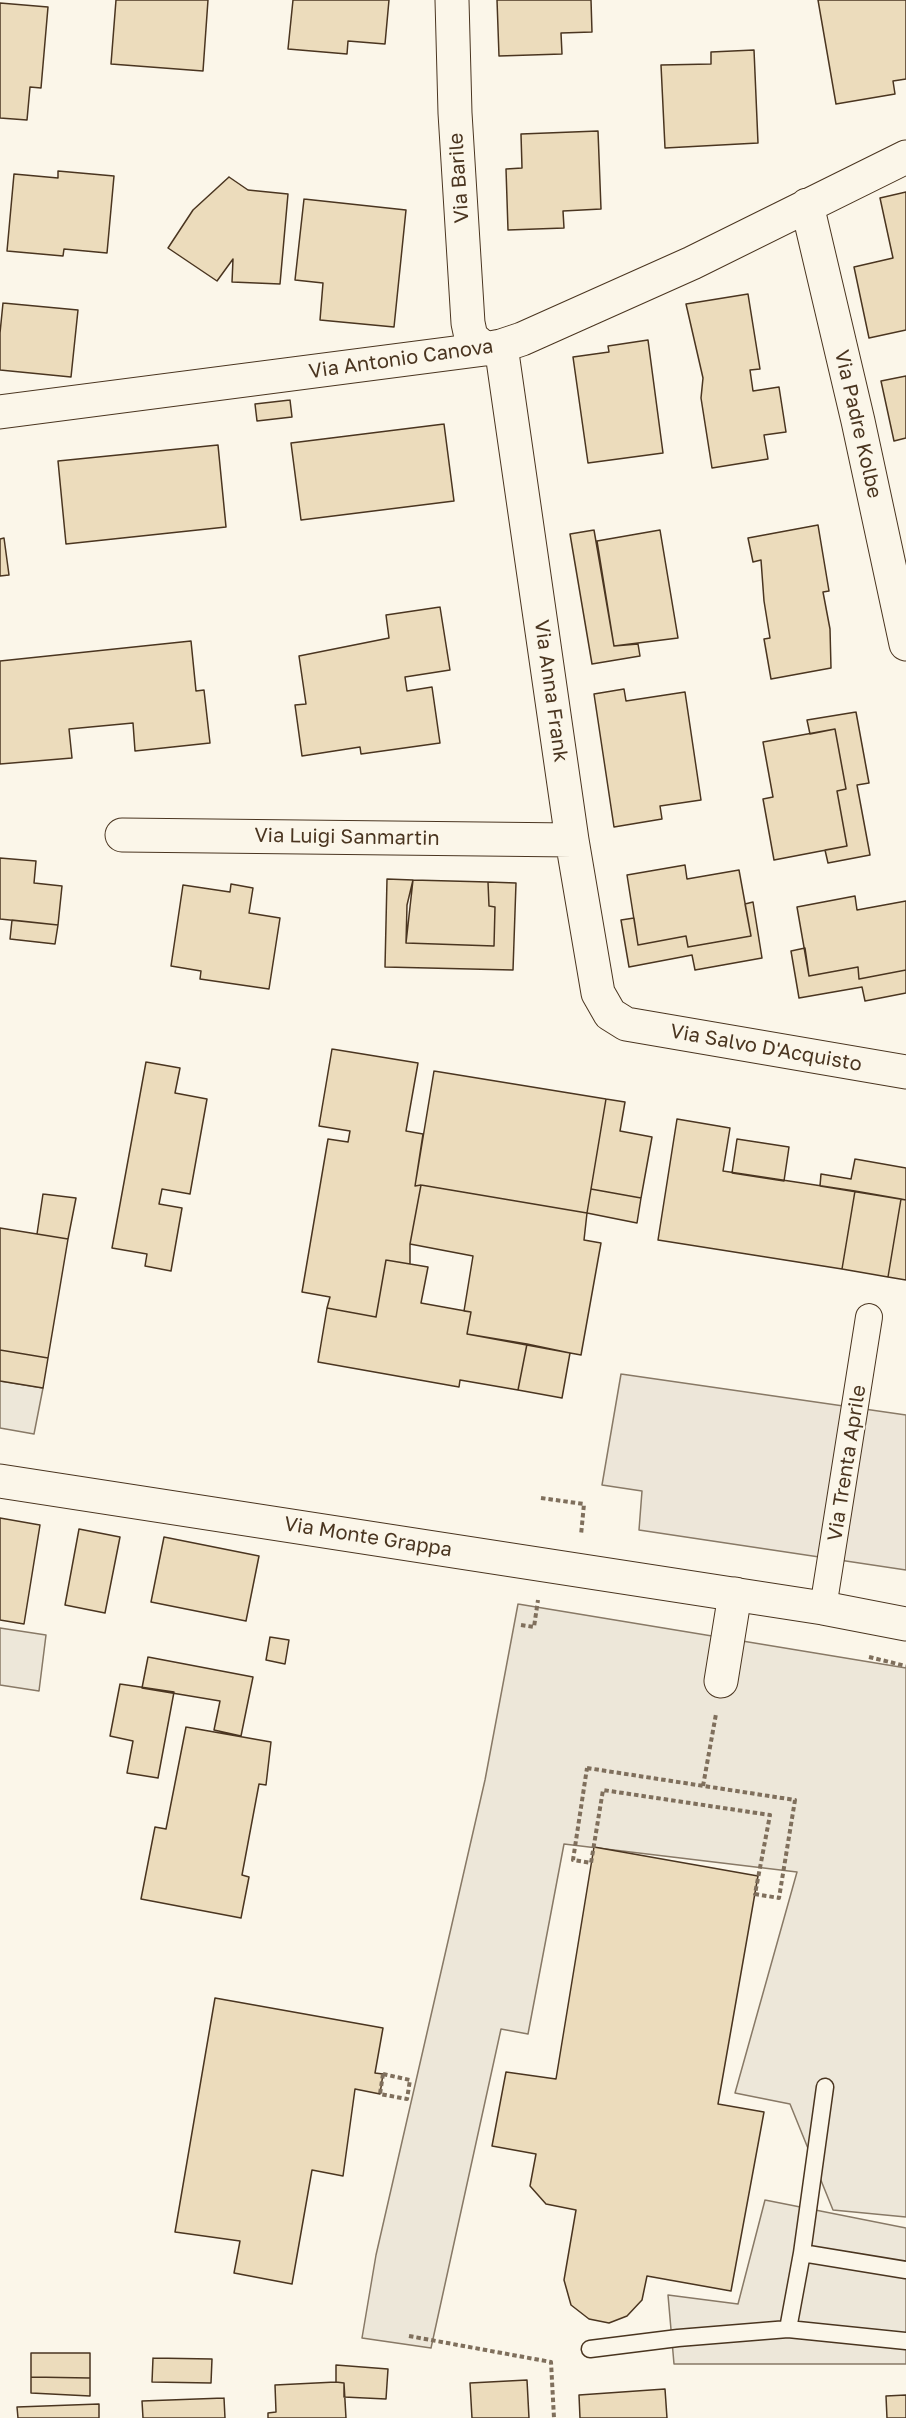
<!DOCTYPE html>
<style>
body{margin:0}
canvas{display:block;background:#fbf6e9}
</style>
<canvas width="906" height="2418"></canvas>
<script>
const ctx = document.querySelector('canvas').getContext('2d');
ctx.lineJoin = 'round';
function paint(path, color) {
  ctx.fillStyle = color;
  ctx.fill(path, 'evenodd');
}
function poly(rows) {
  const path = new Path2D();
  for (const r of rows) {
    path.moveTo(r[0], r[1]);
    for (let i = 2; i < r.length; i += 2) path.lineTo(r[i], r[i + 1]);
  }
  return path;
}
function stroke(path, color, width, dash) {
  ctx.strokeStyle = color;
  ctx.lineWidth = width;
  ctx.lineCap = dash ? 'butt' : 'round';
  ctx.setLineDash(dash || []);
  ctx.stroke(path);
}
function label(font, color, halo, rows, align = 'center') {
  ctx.font = font + ' "Golos Text",sans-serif';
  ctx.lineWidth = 4.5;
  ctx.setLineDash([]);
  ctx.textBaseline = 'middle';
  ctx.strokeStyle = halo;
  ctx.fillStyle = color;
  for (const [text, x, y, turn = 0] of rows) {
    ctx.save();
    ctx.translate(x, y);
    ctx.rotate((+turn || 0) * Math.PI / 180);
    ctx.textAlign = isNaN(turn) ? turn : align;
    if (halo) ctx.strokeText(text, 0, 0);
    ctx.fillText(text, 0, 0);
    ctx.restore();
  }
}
const green = poly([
 [621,1374,906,1415,906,1570,639,1530,642,1491,602,1485,621,1374]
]);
const parking = poly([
 [0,1381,43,1388,34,1434,0,1428,0,1381],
 [518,1604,906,1668,906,2217,833,2210,790,2104,735,2093,797,1872,564,1844,528,2034,501,2029,431,2348,362,2338,376,2255,485,1780,518,1604],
 [0,1628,46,1635,39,1691,0,1685,0,1628],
 [765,2200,906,2228,906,2364,674,2364,668,2295,738,2304,765,2200]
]);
const building = poly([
 [116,0,208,0,203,71,111,64,116,0],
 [293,0,389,0,385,44,348,41,347,54,288,49,293,0],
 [497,0,591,0,592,32,561,33,562,54,499,56,497,0],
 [818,0,906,0,906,79,893,81,895,94,836,104,818,0],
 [0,3,48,7,41,88,30,87,27,120,0,118,0,3],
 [754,50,758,143,665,148,661,65,711,64,711,52,754,50],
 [598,131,601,209,563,211,564,228,508,230,506,169,522,168,521,134,598,131],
 [58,171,114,176,107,253,64,249,63,256,7,251,14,174,58,178,58,171],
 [229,177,248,190,288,194,280,284,232,282,233,259,217,281,168,248,193,210,229,177],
 [906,192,906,330,869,338,854,267,893,258,880,198,906,192],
 [304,199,406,210,394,327,320,320,323,283,295,280,304,199],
 [748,294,760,369,750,370,753,391,779,387,786,432,764,435,768,459,712,468,701,398,703,378,686,304,748,294],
 [3,303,78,310,71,377,0,370,0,333,3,303],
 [648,340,663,453,588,463,573,357,609,352,608,346,648,340],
 [906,376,906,438,894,441,881,381,906,376],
 [290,400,292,417,257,421,255,404,290,400],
 [444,424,454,501,301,520,291,443,444,424],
 [218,445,226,527,66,544,58,461,218,445],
 [818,525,829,591,823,592,830,629,831,668,771,679,764,639,770,638,764,601,761,560,753,562,748,538,818,525],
 [594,530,614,646,638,644,640,656,592,664,570,534,594,530],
 [660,530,678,638,614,646,597,541,660,530],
 [4,538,9,575,0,576,0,539,4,538],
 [440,607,450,670,405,677,407,691,432,687,440,743,361,754,360,747,302,756,295,705,306,704,299,656,389,638,386,615,440,607],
 [191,641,196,691,204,690,210,743,135,751,133,723,69,729,72,758,0,764,0,661,191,641],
 [624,689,626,701,685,692,701,800,660,806,662,819,614,827,594,694,624,689],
 [856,712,869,783,857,785,870,855,828,863,825,850,847,846,837,791,846,789,835,729,810,734,807,720,856,712],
 [835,729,846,789,837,791,847,846,774,860,763,799,773,797,763,742,835,729],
 [0,858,36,861,34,883,62,886,58,925,0,919,0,858],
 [685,865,687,879,739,870,751,936,688,947,686,936,638,945,627,875,685,865],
 [387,879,413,880,406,943,494,946,495,907,489,906,488,882,516,883,513,970,385,967,387,879],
 [413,880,488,882,489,906,495,907,494,946,406,943,407,905,413,880],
 [231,884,253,888,249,913,280,918,269,989,200,979,201,971,171,966,183,885,230,892,231,884],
 [855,896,857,910,906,901,906,970,859,979,858,967,809,976,797,907,855,896],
 [753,902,762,958,695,970,692,955,629,967,621,920,634,918,638,945,686,936,688,947,751,936,745,904,753,902],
 [12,920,58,925,55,944,10,939,12,920],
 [805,948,809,976,858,967,859,979,906,970,906,993,865,1001,862,987,799,998,791,951,805,948],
 [332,1049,418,1063,406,1131,423,1134,415,1186,421,1185,410,1244,410,1264,386,1260,376,1317,327,1308,330,1297,302,1292,328,1139,348,1142,350,1131,319,1126,332,1049],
 [146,1062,180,1068,175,1093,207,1099,190,1194,162,1189,159,1204,182,1208,171,1271,145,1266,147,1254,112,1248,146,1062],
 [434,1071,606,1099,587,1213,421,1185,415,1186,434,1071],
 [606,1099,625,1102,620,1131,652,1137,641,1198,591,1189,606,1099],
 [677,1119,730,1128,723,1171,855,1191,842,1269,658,1240,677,1119],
 [737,1139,789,1147,784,1181,732,1173,737,1139],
 [855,1159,906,1168,906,1200,820,1186,821,1174,851,1179,855,1159],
 [421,1185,587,1213,584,1240,601,1243,581,1355,467,1334,471,1312,464,1311,473,1256,410,1244,421,1185],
 [591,1189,641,1198,637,1223,587,1213,591,1189],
 [855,1191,901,1199,888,1277,842,1269,855,1191],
 [43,1194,76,1198,68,1239,37,1234,43,1194],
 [901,1199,906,1200,906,1280,888,1277,901,1199],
 [0,1228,68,1239,48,1358,0,1350,0,1228],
 [386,1260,428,1267,421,1303,471,1312,467,1334,527,1344,518,1390,460,1380,459,1387,318,1362,327,1308,376,1317,386,1260],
 [527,1344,570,1353,562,1398,518,1390,527,1344],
 [0,1350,48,1358,43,1388,0,1381,0,1350],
 [0,1518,40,1525,24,1624,0,1620,0,1518],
 [79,1529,120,1537,105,1613,65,1605,79,1529],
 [164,1537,259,1556,246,1621,151,1602,164,1537],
 [270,1637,289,1640,285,1664,266,1660,270,1637],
 [148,1657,253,1677,241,1736,214,1730,220,1701,142,1688,148,1657],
 [120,1684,174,1692,158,1778,127,1773,133,1741,110,1736,120,1684],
 [186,1727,271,1742,266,1785,259,1784,242,1875,249,1877,241,1918,141,1899,155,1827,166,1829,186,1727],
 [594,1847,758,1876,718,2104,764,2112,731,2291,647,2276,642,2300,627,2316,609,2323,589,2319,571,2305,564,2280,576,2210,546,2204,530,2186,536,2154,492,2146,506,2072,556,2079,594,1847],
 [215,1998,383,2028,375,2073,383,2074,380,2094,355,2089,343,2176,312,2170,292,2284,234,2273,240,2241,175,2232,215,1998],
 [31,2353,90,2353,90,2378,31,2377,31,2353],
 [153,2358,212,2359,211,2383,152,2382,153,2358],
 [336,2365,388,2369,386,2399,344,2397,344,2383,336,2382,336,2365],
 [31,2377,90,2378,90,2396,31,2393,31,2377],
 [527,2380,529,2418,472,2418,470,2383,527,2380],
 [336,2382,344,2383,346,2418,268,2418,268,2413,276,2412,275,2385,336,2382],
 [665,2389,667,2418,580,2418,579,2395,665,2389],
 [906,2395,906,2418,887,2418,886,2396,906,2395],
 [224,2398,225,2418,143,2418,142,2401,224,2398],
 [99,2404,99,2418,18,2418,17,2407,99,2404]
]);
const path = poly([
 [541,1498,584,1504,581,1535],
 [521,1625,534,1627,538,1600],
 [869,1657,906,1666],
 [587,1768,795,1800,779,1898,755,1894,770,1815,603,1790,591,1863,573,1860,587,1768],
 [703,1786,716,1714],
 [383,2074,410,2080,407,2099,380,2094,383,2074],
 [409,2336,551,2362,554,2418]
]);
const service = poly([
 [825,2087,802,2253,906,2270],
 [802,2253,788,2329,906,2341],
 [590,2349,678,2338,788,2329]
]);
const pedestrian = poly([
 [823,1608,869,1317]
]);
const minor = poly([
 [452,0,455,113,468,323,471,337,485,349],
 [807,205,858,421,906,644],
 [501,346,572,840,598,993,610,1014,626,1024,906,1072],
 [0,412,485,349,501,346,522,339,692,263,906,157],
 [122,835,572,840],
 [721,1681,735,1594]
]);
const secondary = poly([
 [0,1481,823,1608,906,1624]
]);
const streetNames = [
 ["Via Barile",459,178,-94],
 ["Via Antonio Canova",401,359,-8],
 ["Via Padre Kolbe",858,424,77],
 ["Via Anna Frank",551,691,82],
 ["Via Luigi Sanmartin",347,837,1],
 ["Via Salvo D'Acquisto",766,1048,10],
 ["Via Trenta Aprile",847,1463,-81],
 ["Via Monte Grappa",368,1537,9]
];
paint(green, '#ede6d9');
stroke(green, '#887966', 1.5);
paint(parking, '#ede7d9');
stroke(parking, '#887966', 1.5);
paint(building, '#ecdcbc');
stroke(building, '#4a3520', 1.5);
stroke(service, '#4a3520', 19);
stroke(pedestrian, '#4a3520', 28);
stroke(minor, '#4a3520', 35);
stroke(secondary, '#4a3520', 35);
stroke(path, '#7f6f5c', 4, [4.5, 3]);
stroke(service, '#fbf6e9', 16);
stroke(pedestrian, '#fbf6e9', 26);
stroke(minor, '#fbf6e9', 33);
stroke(secondary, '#fbf6e9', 33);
label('20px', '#4a3520', '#fbf6e9', streetNames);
</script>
